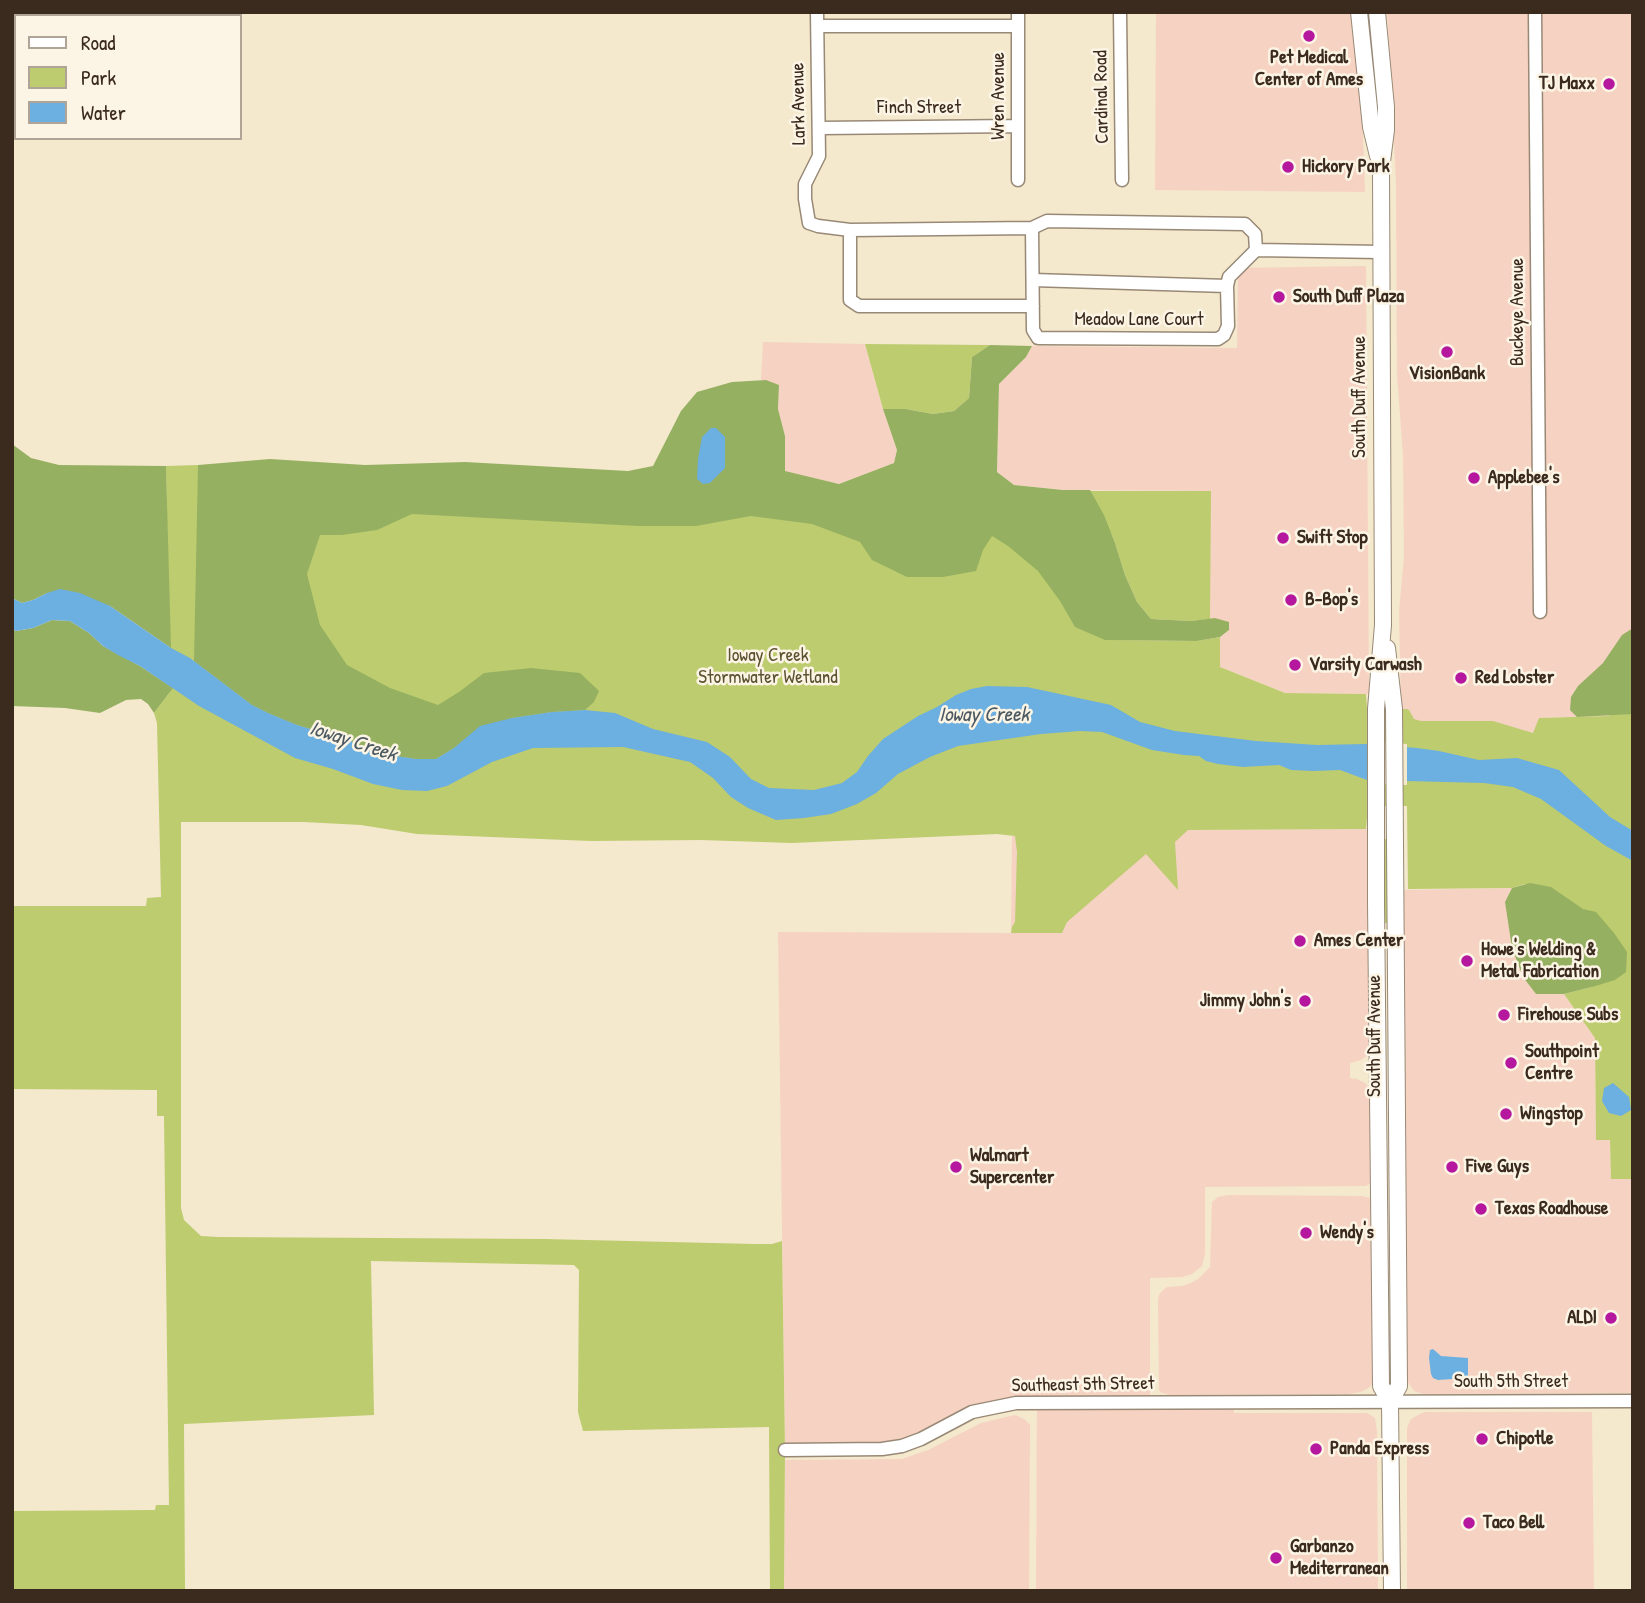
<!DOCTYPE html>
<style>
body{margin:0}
#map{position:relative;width:1645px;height:1603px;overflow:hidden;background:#f4e8cd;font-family:"Patrick Hand",sans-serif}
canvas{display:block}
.frame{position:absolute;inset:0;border:14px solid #3b2a1e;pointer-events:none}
.legend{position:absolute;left:14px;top:14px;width:228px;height:126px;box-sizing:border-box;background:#fcf5e5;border:2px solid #afa495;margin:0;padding:9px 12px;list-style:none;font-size:21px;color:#3b2a1e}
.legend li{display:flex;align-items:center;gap:14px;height:35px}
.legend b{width:35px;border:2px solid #afa495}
</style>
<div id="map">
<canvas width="1645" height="1603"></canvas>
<div class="frame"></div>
<ul class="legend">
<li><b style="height:9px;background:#fff"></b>Road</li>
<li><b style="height:19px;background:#bdcc6e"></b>Park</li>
<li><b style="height:19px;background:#6cafe1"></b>Water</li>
</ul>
</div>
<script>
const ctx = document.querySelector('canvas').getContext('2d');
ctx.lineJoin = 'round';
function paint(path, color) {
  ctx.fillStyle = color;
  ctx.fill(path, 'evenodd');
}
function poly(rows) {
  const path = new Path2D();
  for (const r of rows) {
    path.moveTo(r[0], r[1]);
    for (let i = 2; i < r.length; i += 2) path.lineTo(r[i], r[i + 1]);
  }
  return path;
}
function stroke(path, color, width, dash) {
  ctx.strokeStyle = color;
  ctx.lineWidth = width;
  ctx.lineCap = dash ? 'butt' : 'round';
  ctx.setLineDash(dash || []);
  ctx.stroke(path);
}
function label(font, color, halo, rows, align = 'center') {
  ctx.font = font + ' "Patrick Hand",sans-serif';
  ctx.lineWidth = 5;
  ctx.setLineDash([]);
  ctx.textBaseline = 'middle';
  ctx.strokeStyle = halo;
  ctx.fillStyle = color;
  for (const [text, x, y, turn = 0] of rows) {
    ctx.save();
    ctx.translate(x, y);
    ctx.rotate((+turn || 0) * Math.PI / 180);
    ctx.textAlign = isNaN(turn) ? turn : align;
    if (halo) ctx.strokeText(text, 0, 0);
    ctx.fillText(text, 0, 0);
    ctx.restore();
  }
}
const built = poly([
 [1156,12,1354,12,1362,106,1365,192,1155,190],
 [1387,12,1633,12,1633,688,1609,716,1539,718,1534,733,1417,721,1401,709,1399,612,1404,556,1403,455,1397,375,1396,182],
 [1366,266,1369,694,1285,693,1220,667,1220,637,1229,630,1215,618,1210,619,1210,491,1063,490,1014,485,997,472,999,384,1026,357,1032,346,1237,348,1238,268],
 [763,342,865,344,883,409,897,450,894,463,839,484,785,472,785,436,778,409,779,385,761,380],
 [1371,829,1371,1049,1368,1055,1361,1060,1350,1063,1350,1078,1357,1079,1365,1083,1369,1088,1372,1097,1372,1182,1366,1186,1205,1187,1205,1254,1202,1266,1192,1274,1182,1277,1150,1278,1150,1402,1233,1402,1234,1413,1367,1413,1372,1416,1375,1418,1377,1432,1378,1591,1036,1591,1037,1403,993,1407,902,1446,785,1450,778,932,1011,933,1012,836,1188,830],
 [1512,888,1505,903,1536,994,1564,994,1595,1038,1596,1139,1610,1140,1611,1179,1633,1179,1633,1393,1423,1394,1414,1391,1405,1378,1400,890],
 [1228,1195,1361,1196,1371,1198,1374,1202,1375,1378,1370,1387,1361,1392,1348,1394,1169,1395,1160,1392,1159,1390,1158,1301,1159,1295,1162,1291,1167,1287,1182,1286,1191,1283,1198,1279,1210,1267,1212,1202,1218,1197],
 [1425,1412,1592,1412,1594,1591,1407,1591,1407,1428,1411,1419,1420,1414],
 [1015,1415,1024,1419,1030,1425,1029,1591,784,1591,785,1460,902,1459,928,1450,981,1423]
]);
const green = poly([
 [865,344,990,345,972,357,969,398,954,411,933,414,906,409,883,409],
 [198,465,198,491,1211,491,1210,619,1191,621,1151,619,1137,602,1125,575,1115,543,1111,533,1113,640,1197,641,1220,637,1220,667,1285,693,1366,694,1367,709,1407,709,1409,710,1414,719,1421,721,1493,721,1533,733,1539,718,1609,716,1633,688,1633,1179,1611,1179,1610,1140,1596,1140,1595,1038,1564,994,1592,987,1525,884,1512,888,1408,889,1407,806,1368,806,1366,829,1188,830,1175,842,1178,890,1146,854,1067,922,1062,933,1011,933,1012,927,1015,922,1017,852,1015,836,997,834,792,843,701,840,591,841,417,834,361,825,304,822,181,822,181,1208,184,1220,201,1236,218,1237,544,1239,754,1244,772,1244,782,1241,785,1450,784,1591,770,1591,769,1427,583,1431,578,1412,579,1270,574,1265,371,1261,374,1415,184,1424,185,1591,12,1591,12,1511,155,1510,156,1505,169,1505,164,1116,157,1116,157,1090,12,1089,12,906,146,906,147,898,161,897,157,723,154,713,170,692,166,466],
 [1382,839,1389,839,1390,923,1382,923]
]);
const forest = poly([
 [990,345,1032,346,1026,357,999,384,997,472,1014,485,1063,490,1090,490,1104,515,1115,543,1125,575,1137,602,1151,619,1191,621,1215,618,1229,622,1229,630,1220,637,1197,641,1105,640,1075,627,1060,601,1038,571,1008,546,992,536,983,550,976,571,943,577,907,577,872,560,860,542,812,524,751,516,696,526,638,526,412,514,377,530,342,535,320,535,307,574,320,625,347,665,390,688,438,705,459,692,484,673,531,668,580,673,599,691,594,702,585,710,552,712,512,718,454,748,436,759,416,759,382,754,348,740,297,725,268,713,252,705,194,661,198,465,270,459,365,465,465,462,628,471,653,466,681,411,697,392,732,382,766,380,779,385,778,409,785,436,785,471,839,484,894,463,897,450,883,409,906,409,933,414,954,411,969,398,972,357],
 [12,444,31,458,59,465,166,466,171,648,110,606,47,593,33,600,22,603,12,598],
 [52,620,70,621,89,633,103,646,140,666,173,688,154,713,148,704,141,699,126,700,100,713,65,708,12,706,12,629,16,631,33,628],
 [1633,628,1633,714,1577,717,1570,710,1571,697,1578,686,1603,663,1622,635],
 [1530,883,1551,887,1583,909,1596,912,1614,933,1627,952,1626,972,1615,980,1592,987,1564,994,1536,994,1523,977,1512,948,1505,902,1512,888]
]);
const water = poly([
 [711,428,716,428,725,437,725,468,710,483,703,484,697,479,698,459,702,437],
 [60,589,80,593,110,606,171,648,190,658,252,705,268,713,297,725,348,740,382,754,416,759,436,759,454,748,480,726,512,718,552,712,585,710,615,713,653,729,707,742,730,757,751,779,769,788,814,790,842,783,857,772,868,756,883,739,918,716,937,707,956,695,971,689,987,686,1027,687,1111,705,1140,722,1175,731,1256,741,1317,745,1367,744,1417,748,1439,751,1479,760,1517,758,1559,770,1610,817,1633,831,1633,861,1606,846,1541,799,1513,787,1484,783,1367,780,1340,770,1313,771,1291,770,1279,765,1243,767,1218,764,1206,761,1199,756,1184,755,1152,750,1102,732,1080,731,1041,734,958,746,930,757,898,774,876,793,857,804,831,814,804,818,776,820,748,808,731,797,713,778,690,762,623,747,533,748,492,762,447,786,427,791,402,790,373,784,333,769,295,758,199,706,140,666,118,655,103,646,89,633,70,621,52,620,33,628,16,631,12,629,12,598,22,603,33,600,47,593],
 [1613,1083,1629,1097,1631,1110,1621,1116,1609,1113,1602,1101,1604,1088],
 [1433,1349,1441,1356,1468,1358,1468,1375,1467,1378,1438,1380,1433,1378,1431,1374,1429,1358,1430,1350]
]);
const pier = poly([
 [1367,741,1407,744,1407,785,1367,784]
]);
const minor = poly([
 [817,12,819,156,805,184,805,199,809,223,818,226,850,230,1032,228,1047,221,1245,224,1255,234,1256,250,1229,277,1227,286,1228,326,1224,335,1218,339,1038,338,1033,330,1032,228],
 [1018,12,1018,180],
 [1120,12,1122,180],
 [1535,12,1540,612],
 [818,26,1018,26],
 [820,128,1018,126],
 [850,230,850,300,859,306,1033,306],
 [1256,250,1381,252],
 [1033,280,1227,286],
 [785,1450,882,1449,902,1446,921,1439,972,1412,1016,1403,1633,1401]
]);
const major = poly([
 [1359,12,1371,127,1378,156],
 [1377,12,1386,107,1386,130,1381,169,1383,625,1376,709,1376,903,1381,1386,1390,1402,1392,1591],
 [1387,648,1394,709,1399,1386,1390,1402]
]);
const markers = [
 [1309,36,7,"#b5179e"],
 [1609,84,7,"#b5179e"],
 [1288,167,7,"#b5179e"],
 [1279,297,7,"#b5179e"],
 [1447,352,7,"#b5179e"],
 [1474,478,7,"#b5179e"],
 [1283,538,7,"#b5179e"],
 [1291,600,7,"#b5179e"],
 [1295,665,7,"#b5179e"],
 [1461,678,7,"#b5179e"],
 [1300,941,7,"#b5179e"],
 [1467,961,7,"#b5179e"],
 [1305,1001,7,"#b5179e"],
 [1504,1015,7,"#b5179e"],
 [1511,1063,7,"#b5179e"],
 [1506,1114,7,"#b5179e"],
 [956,1167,7,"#b5179e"],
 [1452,1167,7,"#b5179e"],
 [1481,1209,7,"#b5179e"],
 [1306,1233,7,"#b5179e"],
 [1611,1318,7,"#b5179e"],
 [1482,1439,7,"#b5179e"],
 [1316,1449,7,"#b5179e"],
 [1469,1523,7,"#b5179e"],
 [1276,1558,7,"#b5179e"]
];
const poiNames = [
 ["Pet Medical",1309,58,"center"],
 ["Center of Ames",1309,80,"center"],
 ["TJ Maxx",1595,84,"right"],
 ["Hickory Park",1302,167],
 ["South Duff Plaza",1293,297],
 ["VisionBank",1447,374,"center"],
 ["Applebee's",1488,478],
 ["Swift Stop",1297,538],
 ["B-Bop's",1305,600],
 ["Varsity Carwash",1309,665],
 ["Red Lobster",1475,678],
 ["Ames Center",1314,941],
 ["Howe's Welding &",1481,950],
 ["Metal Fabrication",1481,972],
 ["Jimmy John's",1291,1001,"right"],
 ["Firehouse Subs",1518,1015],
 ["Southpoint",1525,1052],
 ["Centre",1525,1074],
 ["Wingstop",1520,1114],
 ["Walmart",970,1156],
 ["Supercenter",970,1178],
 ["Five Guys",1466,1167],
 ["Texas Roadhouse",1495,1209],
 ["Wendy's",1320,1233],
 ["ALDI",1597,1318,"right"],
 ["Chipotle",1496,1439],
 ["Panda Express",1330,1449],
 ["Taco Bell",1483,1523],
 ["Garbanzo",1290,1547],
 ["Mediterranean",1290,1569]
];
const streetNames = [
 ["Wren Avenue",999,96,-90],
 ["Cardinal Road",1102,97,-91],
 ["Lark Avenue",799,104,-91],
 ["Finch Street",919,108],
 ["Buckeye Avenue",1518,312,-90],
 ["Meadow Lane Court",1139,320],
 ["South Duff Avenue",1360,397,-90],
 ["South Duff Avenue",1375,1036,-90],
 ["South 5th Street",1511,1382],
 ["Southeast 5th Street",1083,1385,-1]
];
const parkNames = [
 ["Ioway Creek",768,656],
 ["Stormwater Wetland",768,678]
];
const waterNames = [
 ["Ioway Creek",984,715],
 ["Ioway Creek",353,742,18]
];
paint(built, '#f6d2c3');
paint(green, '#bdcc6e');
paint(forest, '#96b061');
paint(water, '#6cafe1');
paint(pier, '#f4e8cd');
stroke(minor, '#988976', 15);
stroke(major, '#988976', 18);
stroke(minor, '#fff', 12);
stroke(major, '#fff', 16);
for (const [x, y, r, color] of markers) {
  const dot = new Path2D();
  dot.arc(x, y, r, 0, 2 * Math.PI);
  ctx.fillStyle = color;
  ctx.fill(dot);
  stroke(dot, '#fcf5e5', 2.5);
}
label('bold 19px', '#3b2a1e', '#fcf5e5', poiNames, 'left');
label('19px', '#3b2a1e', '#fcf5e5', streetNames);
label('19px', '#5c5232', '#fcf5e5', parkNames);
label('italic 21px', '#4c5962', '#fcf5e5', waterNames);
</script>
